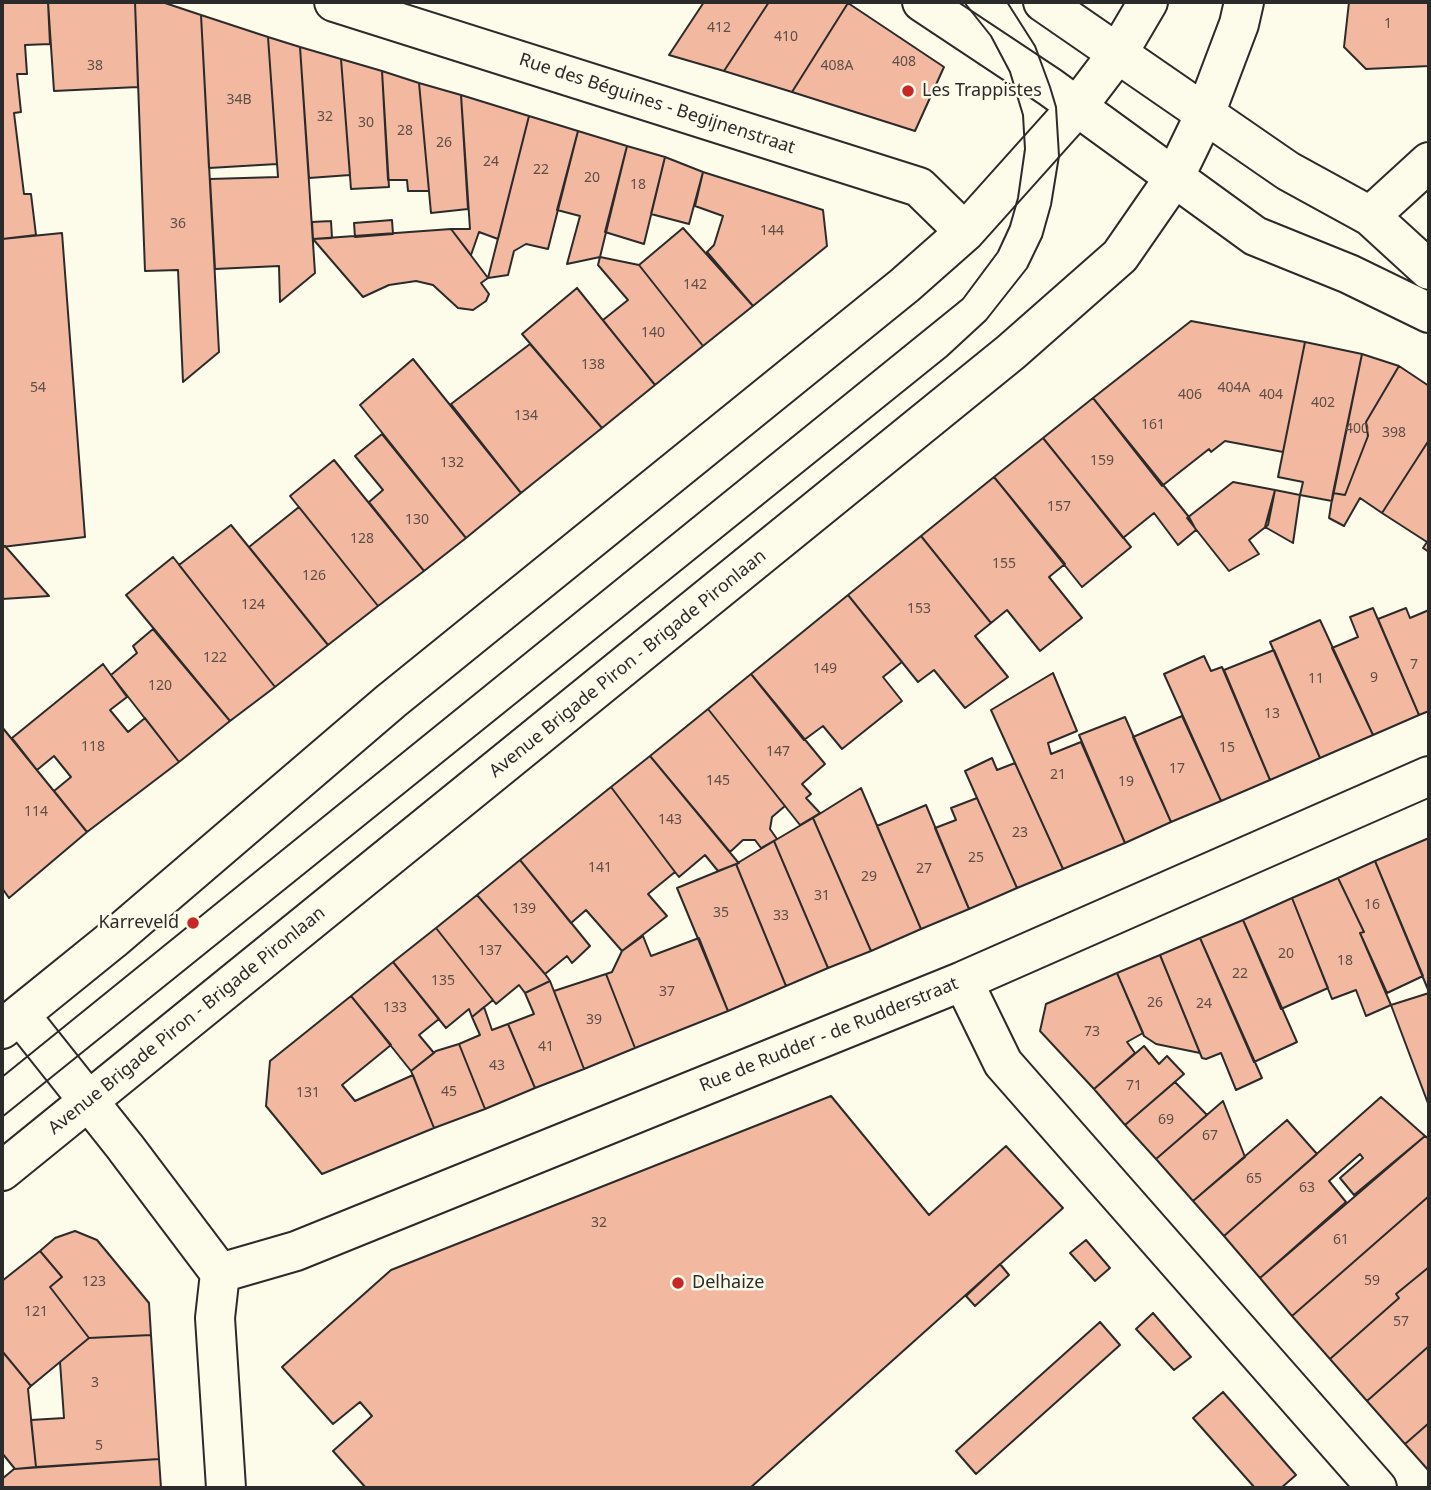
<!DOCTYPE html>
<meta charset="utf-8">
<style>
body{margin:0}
#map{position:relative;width:1431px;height:1490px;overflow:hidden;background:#fdfbea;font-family:"Noto Sans",sans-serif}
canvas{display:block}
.frame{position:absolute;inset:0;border:4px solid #2b2b2b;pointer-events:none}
</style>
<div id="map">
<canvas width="1431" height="1490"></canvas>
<div class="frame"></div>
</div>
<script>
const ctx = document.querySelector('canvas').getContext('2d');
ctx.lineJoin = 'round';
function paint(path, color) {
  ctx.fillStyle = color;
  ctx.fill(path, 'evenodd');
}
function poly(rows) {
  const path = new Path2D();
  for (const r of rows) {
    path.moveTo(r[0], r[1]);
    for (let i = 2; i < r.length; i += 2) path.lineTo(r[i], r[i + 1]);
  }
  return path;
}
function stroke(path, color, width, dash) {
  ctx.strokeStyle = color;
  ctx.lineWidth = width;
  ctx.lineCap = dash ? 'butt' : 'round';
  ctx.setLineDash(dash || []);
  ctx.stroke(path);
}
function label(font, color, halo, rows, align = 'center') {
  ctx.font = font + ' "Noto Sans",sans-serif';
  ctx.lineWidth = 5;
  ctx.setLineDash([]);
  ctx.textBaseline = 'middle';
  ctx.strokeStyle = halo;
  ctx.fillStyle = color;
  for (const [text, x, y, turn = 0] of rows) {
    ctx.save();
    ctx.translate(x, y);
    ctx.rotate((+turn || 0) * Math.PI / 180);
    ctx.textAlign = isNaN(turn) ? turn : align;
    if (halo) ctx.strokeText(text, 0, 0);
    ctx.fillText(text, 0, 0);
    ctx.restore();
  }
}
const building = poly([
 [2,2,48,2,50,44,25,45,27,74,17,74,21,112,14,113,24,194,31,194,36,235,2,239,2,2],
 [48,2,135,2,138,87,54,91,48,2],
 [135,2,162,2,201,15,219,352,183,382,178,270,145,271,135,2],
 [704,2,769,2,724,71,669,55,704,2],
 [769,2,848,3,792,92,724,71,769,2],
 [1349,2,1429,2,1429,66,1366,69,1344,47,1349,2],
 [848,3,944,67,915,131,792,92,848,3],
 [201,15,268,37,277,164,209,168,201,15],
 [268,37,300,47,315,273,280,302,279,266,215,269,210,179,278,177,268,37],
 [300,47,341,59,350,175,309,178,300,47],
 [341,59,382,71,389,187,351,189,341,59],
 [382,71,419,83,429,191,408,191,407,180,388,180,382,71],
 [419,83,461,95,468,209,431,213,419,83],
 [461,95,529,116,498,239,479,232,471,255,451,229,470,229,461,95],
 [529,116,578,131,548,249,526,244,514,251,508,275,488,278,529,116],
 [578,131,627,146,600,257,567,264,580,216,557,210,578,131],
 [627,146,665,157,644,244,605,232,627,146],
 [665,157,703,172,689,224,651,214,665,157],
 [703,172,823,210,827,246,753,306,707,252,714,245,723,216,695,206,703,172],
 [392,220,393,234,355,237,354,223,392,220],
 [331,221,332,238,313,239,312,222,331,221],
 [683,228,753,306,703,346,639,265,683,228],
 [451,229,488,278,481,283,489,294,486,301,473,310,458,308,433,285,416,281,389,285,363,297,313,239,451,229],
 [62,233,85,537,2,547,2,239,62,233],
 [600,257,639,265,703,346,655,385,603,320,628,300,598,265,600,257],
 [577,288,655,385,602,428,522,334,577,288],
 [1191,321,1305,342,1283,452,1225,441,1211,452,1209,449,1162,486,1093,398,1191,321],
 [1305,342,1362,354,1332,501,1300,495,1303,482,1278,477,1305,342],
 [530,344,602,428,521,493,451,404,530,344],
 [1362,354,1399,366,1366,422,1368,436,1345,495,1333,493,1362,354],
 [413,359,521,493,466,538,360,405,413,359],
 [1399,366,1429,386,1429,440,1382,513,1360,498,1344,526,1329,518,1333,493,1345,495,1368,436,1366,422,1399,366],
 [1093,398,1189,517,1196,530,1178,545,1154,513,1123,538,1043,438,1093,398],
 [382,434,466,538,424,571,369,502,383,490,355,456,382,434],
 [1043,438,1131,547,1082,587,994,477,1043,438],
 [1429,440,1429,552,1423,548,1427,542,1382,513,1429,440],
 [334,460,424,571,378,606,290,496,334,460],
 [994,477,1065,564,1049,577,1082,618,1040,651,1007,610,991,623,921,536,994,477],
 [1233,482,1275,490,1268,525,1249,540,1259,554,1229,571,1187,518,1233,482],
 [1275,490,1300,495,1293,543,1265,527,1275,490],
 [299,507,378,606,328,645,249,547,299,507],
 [231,525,328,645,275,687,179,565,231,525],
 [921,536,991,623,975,636,1008,677,965,708,934,670,918,682,848,595,921,536],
 [5,546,49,596,2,599,2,547,5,546],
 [173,557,275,687,230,721,126,595,173,557],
 [848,595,902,662,883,677,902,701,842,749,823,726,804,740,751,674,848,595],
 [1373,608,1419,715,1373,735,1332,648,1358,637,1350,617,1373,608],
 [1406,608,1410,618,1429,610,1429,711,1419,715,1378,619,1406,608],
 [1320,620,1373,735,1320,758,1270,642,1320,620],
 [153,629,230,721,179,762,111,675,137,653,133,646,153,629],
 [1274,650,1320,758,1270,780,1224,670,1274,650],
 [1204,656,1211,671,1222,667,1270,780,1221,801,1164,674,1204,656],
 [103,664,127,697,110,710,128,732,145,718,179,762,87,832,54,791,71,777,54,756,37,770,12,738,103,664],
 [1053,673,1077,731,1048,743,1051,754,1081,742,1125,843,1063,869,991,710,1053,673],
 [751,674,825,764,802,784,811,794,806,798,820,813,800,825,708,709,751,674],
 [708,709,785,806,772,817,770,829,777,839,761,848,755,840,743,840,730,852,650,756,708,709],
 [1182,716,1221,801,1171,822,1133,737,1182,716],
 [1125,717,1171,822,1125,843,1079,735,1125,717],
 [2,727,87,832,9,898,2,888,2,727],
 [650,756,737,861,739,863,718,871,705,855,679,877,675,872,611,787,650,756],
 [992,758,997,770,1015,763,1063,869,1017,888,965,771,992,758],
 [611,787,675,872,648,894,667,916,622,951,586,910,571,923,520,860,611,787],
 [861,788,921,929,871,951,813,818,861,788],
 [977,798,1017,888,969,909,935,828,956,820,951,808,977,798],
 [926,805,969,909,921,929,877,826,926,805],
 [813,818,871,951,828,968,774,841,813,818],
 [1429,838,1429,992,1375,861,1429,838],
 [774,841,828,968,786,986,736,864,774,841],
 [520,860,590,946,572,963,567,956,545,974,477,895,520,860],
 [1375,861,1423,976,1387,993,1360,933,1364,932,1338,878,1375,861],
 [736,864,786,986,728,1011,677,888,736,864],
 [1338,878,1364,932,1360,933,1391,1005,1366,1016,1356,990,1332,999,1292,898,1338,878],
 [477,895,545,974,550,981,525,993,519,985,496,1004,436,928,477,895],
 [1292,898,1328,988,1281,1009,1243,920,1292,898],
 [1243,920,1297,1042,1254,1062,1200,938,1243,920],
 [436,928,493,1000,472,1017,469,1009,446,1028,393,962,436,928],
 [643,936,651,956,699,938,728,1011,635,1048,606,974,612,972,622,951,643,936],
 [1200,938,1262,1078,1236,1090,1221,1053,1206,1059,1202,1058,1160,955,1200,938],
 [1160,955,1200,1053,1156,1044,1144,1036,1117,973,1160,955],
 [393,962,439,1019,419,1035,434,1053,411,1071,351,996,393,962],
 [1117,973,1143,1033,1127,1042,1135,1053,1094,1089,1040,1031,1046,1004,1117,973],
 [606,974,635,1048,584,1069,554,991,606,974],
 [550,981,584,1069,535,1088,508,1024,534,1014,525,993,550,981],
 [1429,993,1429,1106,1391,1005,1429,993],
 [351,996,391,1045,342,1085,355,1101,413,1075,434,1128,322,1174,266,1106,270,1061,351,996],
 [484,1007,492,1030,508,1024,535,1088,485,1109,459,1044,480,1035,472,1017,484,1007],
 [459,1044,485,1109,434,1128,411,1071,436,1051,459,1044],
 [1144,1046,1159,1064,1167,1056,1184,1074,1125,1125,1094,1089,1144,1046],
 [1175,1082,1207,1115,1156,1159,1125,1125,1175,1082],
 [831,1096,929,1215,1006,1146,1063,1208,750,1488,366,1488,333,1451,372,1416,360,1402,333,1424,282,1367,391,1270,831,1096],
 [1381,1097,1425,1136,1354,1195,1340,1178,1363,1158,1360,1154,1329,1181,1346,1202,1260,1278,1224,1236,1381,1097],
 [1223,1101,1245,1157,1193,1201,1156,1159,1223,1101],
 [1287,1120,1317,1154,1224,1236,1193,1201,1287,1120],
 [1425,1136,1429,1139,1429,1196,1292,1316,1260,1278,1425,1136],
 [1429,1196,1429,1267,1396,1294,1399,1298,1330,1359,1292,1316,1429,1196],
 [75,1231,97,1240,149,1303,151,1335,89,1338,50,1287,62,1277,40,1251,55,1238,75,1231],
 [1086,1240,1110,1268,1095,1281,1070,1253,1086,1240],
 [40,1251,62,1277,50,1287,89,1338,31,1386,2,1351,2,1281,40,1251],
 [1000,1264,1009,1275,975,1306,966,1296,1000,1264],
 [1429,1267,1429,1346,1367,1401,1330,1359,1399,1298,1396,1294,1429,1267],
 [1153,1313,1191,1357,1174,1370,1136,1329,1153,1313],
 [1100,1322,1120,1345,976,1474,956,1451,1100,1322],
 [151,1335,159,1459,36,1467,31,1420,64,1418,60,1362,89,1338,151,1335],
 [1429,1346,1429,1423,1405,1444,1367,1401,1429,1346],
 [2,1351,31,1386,28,1389,36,1467,15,1469,2,1453,2,1351],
 [1223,1392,1296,1475,1281,1488,1255,1488,1193,1418,1223,1392],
 [1429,1423,1429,1471,1405,1444,1429,1423],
 [159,1459,161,1488,2,1488,2,1479,14,1469,159,1459]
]);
const minor = poly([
 [334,2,919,187,965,232],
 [922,2,1050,87,1255,236,1349,274,1429,313],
 [1043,2,1288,171,1370,216,1429,270],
 [1370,216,1429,162],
 [963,981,1003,1063,1377,1488],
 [20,1015,125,1147,220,1273,215,1318,226,1488],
 [2,1029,112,940,391,701,905,285,965,232,1077,107,1118,53,1148,2],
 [2,1171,1011,352,1120,256,1174,178,1205,114,1239,24,1244,2],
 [220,1273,296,1251,963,981,1429,776]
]);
const tram = poly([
 [2,1077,963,299,998,252,1010,226,1018,198,1025,149,1023,115,1010,72,991,36,964,2],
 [2,1117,947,356,986,320,1027,268,1042,237,1051,205,1059,156,1056,107,1050,87,1035,46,1007,2]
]);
const markers = [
 [908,91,7,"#c62828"],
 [193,923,7,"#c62828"],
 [678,1283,7,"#c62828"]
];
const numberNames = [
 ["1",1388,24],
 ["412",719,28],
 ["410",786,37],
 ["408",904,62],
 ["38",95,66],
 ["408A",837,66],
 ["34B",239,100],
 ["32",325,117],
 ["30",366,123],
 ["28",405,131],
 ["26",444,143],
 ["24",491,162],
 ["22",541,170],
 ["20",592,178],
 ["18",638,185],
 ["36",178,224],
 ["144",772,231],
 ["142",695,285],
 ["140",653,333],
 ["138",593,365],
 ["54",38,388],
 ["404A",1234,388],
 ["406",1190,395],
 ["404",1271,395],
 ["402",1323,403],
 ["134",526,416],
 ["161",1153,425],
 ["400",1357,429],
 ["398",1394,433],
 ["159",1102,461],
 ["132",452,463],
 ["157",1059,507],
 ["130",417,520],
 ["128",362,539],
 ["155",1004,564],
 ["126",314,576],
 ["124",253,605],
 ["153",919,609],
 ["122",215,658],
 ["7",1414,665],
 ["149",825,669],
 ["9",1374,678],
 ["11",1316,679],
 ["120",160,686],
 ["13",1272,714],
 ["118",93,747],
 ["15",1227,748],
 ["147",778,752],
 ["17",1177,769],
 ["21",1058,775],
 ["145",718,781],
 ["19",1126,782],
 ["114",36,812],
 ["143",670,820],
 ["23",1020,833],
 ["25",976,858],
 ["141",600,868],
 ["27",924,869],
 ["29",869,877],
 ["31",822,896],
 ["16",1372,905],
 ["139",524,909],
 ["35",721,913],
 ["33",781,916],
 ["137",490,951],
 ["20",1286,954],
 ["18",1345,961],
 ["22",1240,974],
 ["135",443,981],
 ["37",667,992],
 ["26",1155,1003],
 ["24",1204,1004],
 ["133",395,1008],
 ["39",594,1020],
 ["73",1092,1032],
 ["41",546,1047],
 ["43",497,1066],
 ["71",1134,1086],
 ["45",449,1092],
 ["131",308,1093],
 ["69",1166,1120],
 ["67",1210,1136],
 ["65",1254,1179],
 ["63",1307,1188],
 ["32",599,1223],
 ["61",1341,1240],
 ["59",1372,1281],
 ["123",94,1282],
 ["121",36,1312],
 ["57",1401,1322],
 ["3",95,1383],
 ["5",99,1446]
];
const poiNames = [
 ["Les Trappistes",922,91],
 ["Karreveld",179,923,"right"],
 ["Delhaize",692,1283]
];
const streetNames = [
 ["Rue des Béguines - Begijnenstraat",657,104,18],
 ["Avenue Brigade Piron - Brigade Pironlaan",628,664,-39],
 ["Avenue Brigade Piron - Brigade Pironlaan",187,1021,-39],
 ["Rue de Rudder - de Rudderstraat",829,1035,-22]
];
paint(building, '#f2b8a0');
stroke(building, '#2b2b2b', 2);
stroke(minor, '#2b2b2b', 42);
stroke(minor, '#fdfbea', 38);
stroke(tram, '#2b2b2b', 2);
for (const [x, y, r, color] of markers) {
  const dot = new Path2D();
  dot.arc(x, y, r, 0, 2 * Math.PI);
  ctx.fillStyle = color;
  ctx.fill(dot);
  stroke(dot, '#fdfbea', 2.5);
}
label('14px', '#5d4e48', null, numberNames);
label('18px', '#2b2b2b', '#fdfbea', poiNames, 'left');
label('18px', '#2b2b2b', '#fdfbea', streetNames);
</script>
